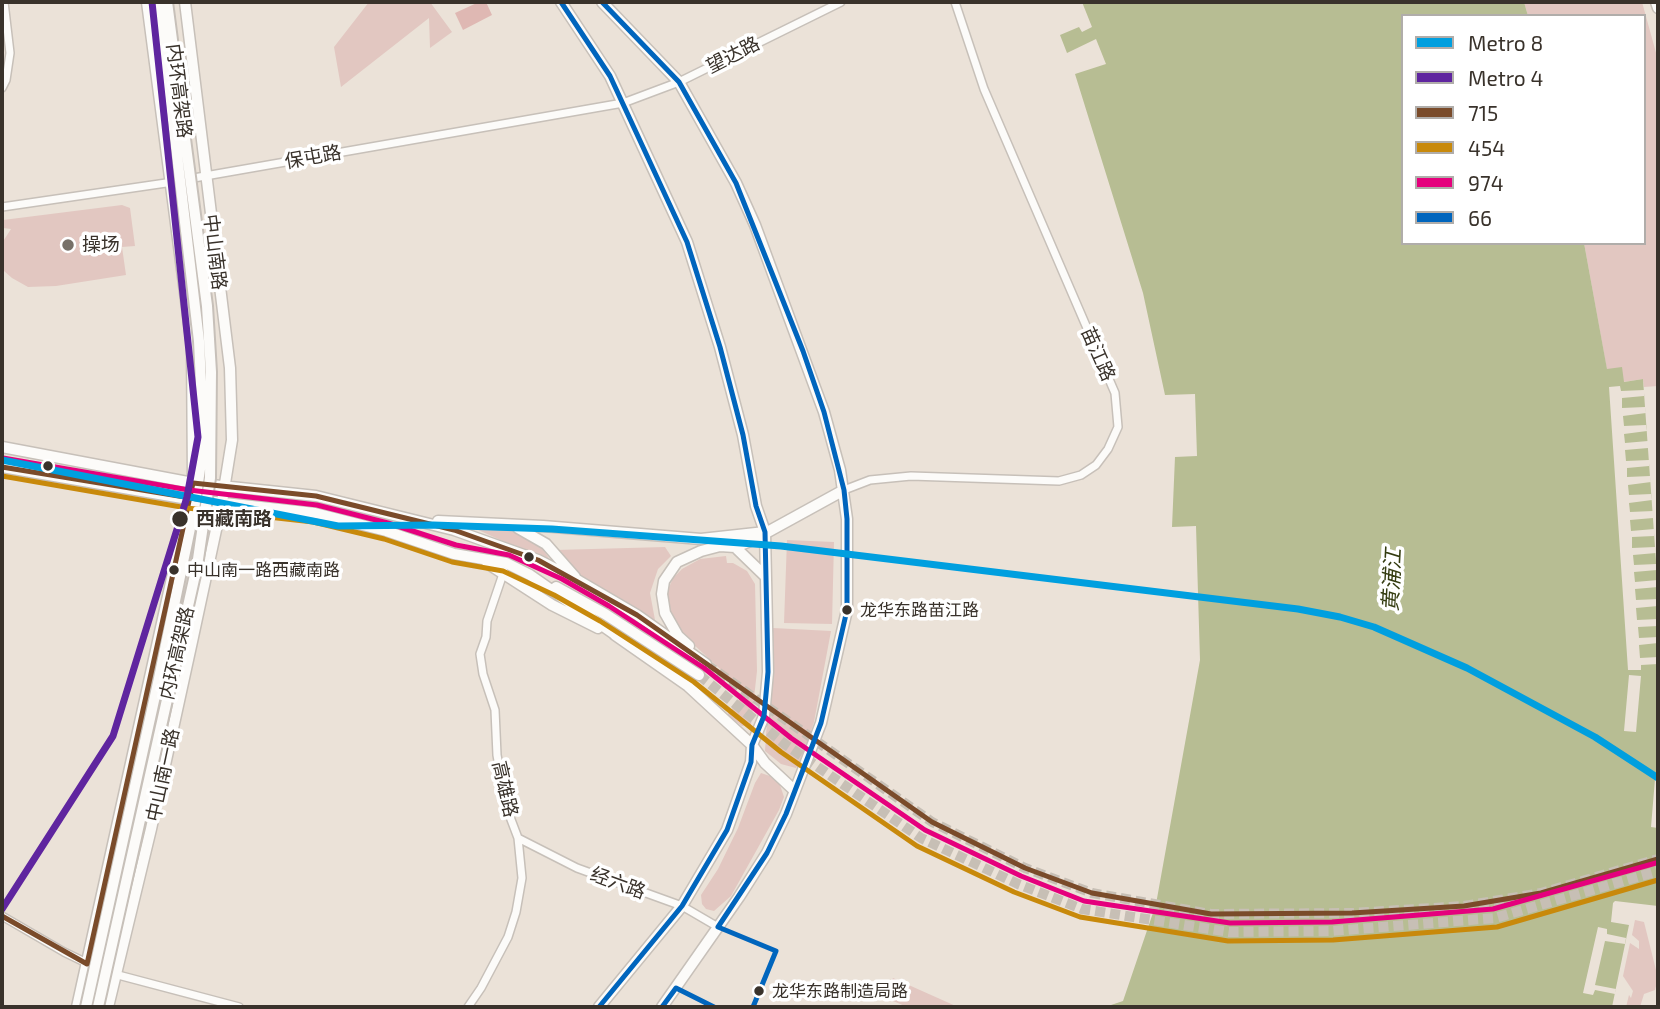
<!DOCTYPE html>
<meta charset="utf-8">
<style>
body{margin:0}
#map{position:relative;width:1660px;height:1009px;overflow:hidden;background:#ebe2d8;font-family:"Exo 2",sans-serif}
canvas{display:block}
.frame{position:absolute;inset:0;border:4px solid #39322b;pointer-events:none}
.legend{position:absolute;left:1401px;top:14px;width:245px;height:231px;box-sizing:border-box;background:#fff;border:2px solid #b0adaa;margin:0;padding:9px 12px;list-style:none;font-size:21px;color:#39322b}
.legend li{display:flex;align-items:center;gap:14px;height:35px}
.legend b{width:35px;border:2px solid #b0adaa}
</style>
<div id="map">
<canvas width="1660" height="1009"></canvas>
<div class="frame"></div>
<ul class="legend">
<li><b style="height:9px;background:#009fdf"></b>Metro 8</li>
<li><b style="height:9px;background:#5f259f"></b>Metro 4</li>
<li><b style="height:9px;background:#7a4b2a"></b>715</li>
<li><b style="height:9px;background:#c8890b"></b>454</li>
<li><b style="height:9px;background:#e5007d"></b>974</li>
<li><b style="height:9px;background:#0065bd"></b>66</li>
</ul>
</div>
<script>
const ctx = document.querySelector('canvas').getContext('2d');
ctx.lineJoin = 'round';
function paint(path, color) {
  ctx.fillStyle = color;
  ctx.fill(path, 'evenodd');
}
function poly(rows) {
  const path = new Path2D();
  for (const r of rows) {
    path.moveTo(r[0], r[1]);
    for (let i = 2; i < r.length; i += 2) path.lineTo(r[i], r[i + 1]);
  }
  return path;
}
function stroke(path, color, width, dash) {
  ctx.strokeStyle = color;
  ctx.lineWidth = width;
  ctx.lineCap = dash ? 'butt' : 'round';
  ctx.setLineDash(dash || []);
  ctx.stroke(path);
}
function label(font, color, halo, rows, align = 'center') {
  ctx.font = font + ' "Exo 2","Noto Sans SC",sans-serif';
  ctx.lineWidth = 7;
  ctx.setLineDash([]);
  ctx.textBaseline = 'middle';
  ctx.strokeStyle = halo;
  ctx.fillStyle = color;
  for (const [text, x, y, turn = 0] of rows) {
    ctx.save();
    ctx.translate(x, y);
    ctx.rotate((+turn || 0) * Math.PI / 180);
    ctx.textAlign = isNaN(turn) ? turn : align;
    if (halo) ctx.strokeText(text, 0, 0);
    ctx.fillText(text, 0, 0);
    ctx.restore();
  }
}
const green = poly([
 [369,2,430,2,452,32,430,48,429,18,341,87,334,47],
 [1524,2,1642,2,1658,60,1658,386,1644,387,1643,379,1623,382,1607,370,1584,243,1644,243,1644,16,1528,16],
 [122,205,130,208,135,246,122,247,126,275,56,286,28,287,12,278,4,271,2,243,11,229,3,228,3,220],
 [474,528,515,530,539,544,551,561,544,560],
 [787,540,834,542,832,624,784,623],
 [665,547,671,556,658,569,650,593,655,620,647,617,576,574,555,550],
 [726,556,727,563,733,563,747,571,755,584,757,671,751,725,742,726,727,715,745,692,679,631,667,607,667,592,673,578,682,569,700,559],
 [773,628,831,631,814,722,801,761,796,768,781,764,765,751],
 [761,773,770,776,780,785,784,797,779,810,731,896,714,911,706,909,702,904,701,895,718,869,738,828,755,783],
 [1635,920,1644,922,1658,978,1655,990,1644,994,1640,1007,1626,1007,1629,995,1631,998,1633,991,1623,976,1630,943,1639,949,1639,941,1632,935],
 [893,978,958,1007,907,1007,884,997]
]);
const forest = poly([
 [479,2,486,2,492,15,463,30,455,13]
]);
const water = poly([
 [1082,2,1524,2,1528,16,1403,16,1403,243,1584,243,1607,369,1622,367,1624,382,1643,379,1658,589,1658,779,1655,779,1651,827,1658,828,1658,906,1615,901,1613,903,1611,922,1629,925,1612,1007,1105,1007,1123,1001,1156,904,1200,660,1196,526,1172,527,1175,457,1197,456,1195,394,1165,395,1143,293,1075,74,1106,64,1096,39,1067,53,1060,35,1079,27,1082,32,1092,27]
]);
const pier = poly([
 [1620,386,1621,391,1644,390,1644,396,1622,398,1622,408,1645,407,1646,413,1623,416,1624,426,1646,425,1647,431,1624,434,1625,443,1648,441,1648,448,1625,450,1626,461,1649,460,1649,466,1627,468,1627,477,1650,476,1651,482,1628,485,1629,495,1651,494,1652,500,1629,503,1630,512,1653,511,1653,518,1630,520,1631,531,1654,529,1654,536,1632,537,1632,548,1655,547,1656,553,1633,555,1634,565,1656,564,1657,570,1634,572,1635,582,1658,580,1658,587,1635,589,1636,600,1658,599,1658,606,1636,608,1637,620,1658,619,1658,626,1638,627,1639,638,1658,637,1658,643,1639,645,1640,658,1658,657,1658,664,1641,665,1641,670,1628,670,1609,387],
 [1629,675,1641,676,1636,732,1624,731],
 [1598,927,1607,929,1607,934,1626,938,1625,944,1605,941,1595,985,1616,989,1615,994,1595,990,1593,995,1583,993]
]);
const majorTunnel = poly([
 [706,664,932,822,1025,868,1092,893,1211,914,1352,913,1464,906,1541,893,1658,859],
 [699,675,786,745,921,838,1018,884,1082,909,1229,932,1332,931,1495,918,1658,871]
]);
const minor = poly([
 [2,88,6,80,10,53,4,2],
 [188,179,623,103,679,82,841,2],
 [2,207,173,182],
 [844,490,870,480,911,476,1059,481,1081,475,1096,465,1108,449,1118,427,1115,393,984,89,955,2],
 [518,838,577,868,682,906,718,927],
 [2,916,64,952,103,971,239,1007],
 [468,1007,481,988,508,937,516,912,522,878,518,838,507,809,497,755,495,710,483,674,480,654,486,637,487,621,504,571]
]);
const major = poly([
 [561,2,610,76,687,242,720,347,743,435,756,506,765,532,768,672,764,716,752,745,751,762,727,830,682,906,599,1007],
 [602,2,679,82,736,183,755,225,824,412,840,470,847,519,847,610,821,723,786,814,767,853,739,897,662,1007],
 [1656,2,1658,8],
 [2,447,193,483,316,496,454,530,538,560,579,581,637,615,706,664],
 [2,467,188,499,315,513,386,531,454,554,506,563,530,575,620,638],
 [438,521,543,526,701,539,765,532],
 [518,528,546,544,575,577],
 [735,547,766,577],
 [487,563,552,605,598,628],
 [556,587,605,614,699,675],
 [615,635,688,686,752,745,765,763,795,791],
 [689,646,678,636,665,613,662,594,664,581,677,562,701,551,720,546,735,547,753,540,844,490],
 [77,1007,193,483,192,346,147,2],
 [108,1007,151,829,193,637,222,502,232,440,230,368,185,2]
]);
const highwayBridge = poly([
 [86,1007,159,678,194,509,202,456,203,426,199,341,159,2],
 [98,1007,197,566,210,478,211,372,207,306,167,2]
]);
const bus1 = poly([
 [2,467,209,501],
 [2,916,87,964,193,483,316,496,454,530,538,560,637,615,932,822,1025,868,1092,893,1211,914,1352,913,1464,906,1541,893,1658,859]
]);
const bus2 = poly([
 [2,476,187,508,313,522,384,539,452,562,503,571,554,595,600,621,694,682,781,752,917,846,1014,892,1080,917,1228,941,1333,940,1497,927,1658,880]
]);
const bus3 = poly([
 [3,458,189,490,317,505,388,523,456,545,509,555,562,579,609,606,704,668,791,738,925,830,1021,876,1084,901,1230,923,1332,922,1493,909,1656,863]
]);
const bus4 = poly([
 [561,2,610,76,687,242,720,347,743,435,756,506,765,532,768,672,764,716,752,745,751,762,727,830,682,906,599,1007],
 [602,2,679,82,736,183,803,351,824,412,844,490,847,519,847,610,821,723,786,814,767,853,718,927,776,951,753,1007],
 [662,1007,676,988,714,1007]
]);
const metro1 = poly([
 [2,460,338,526,433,525,552,529,781,546,1298,609,1340,617,1374,627,1467,668,1595,737,1658,778]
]);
const metro2 = poly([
 [2,909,113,736,187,497,198,437,152,2]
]);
const markers = [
 [68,245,7,"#777068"],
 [48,466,6,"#39322b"],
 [180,519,9,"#39322b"],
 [529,557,6,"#39322b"],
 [174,570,6,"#39322b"],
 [847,610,6,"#39322b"],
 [759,991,6,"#39322b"]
];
const busNames = [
 ["中山南一路西藏南路",187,570],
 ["龙华东路苗江路",860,610],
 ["龙华东路制造局路",772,991]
];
const streetNames = [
 ["望达路",733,55,-27],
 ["内环高架路",179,91,83],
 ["保屯路",313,157,-10],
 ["中山南路",215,252,83],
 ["苗江路",1098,354,66],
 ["内环高架路",177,653,-77],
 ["中山南一路",163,775,-78],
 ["高雄路",505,789,77],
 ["经六路",618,883,20]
];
const poiNames = [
 ["操场",82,245]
];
const stopNames = [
 ["西藏南路",196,519]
];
const waterNames = [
 ["黄浦江",1392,580,-87]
];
paint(green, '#e2c7c1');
paint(forest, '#dfb8b3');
paint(water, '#b7bd93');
paint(pier, '#ebe2d8');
stroke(majorTunnel, '#c7bfb5', 10, [10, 5]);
stroke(minor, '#c7c0b9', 10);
stroke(major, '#c7c0b9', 13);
stroke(minor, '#fcfbf9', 7);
stroke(major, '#fcfbf9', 10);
stroke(highwayBridge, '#c7c0b9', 14, []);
stroke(highwayBridge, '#fcfbf9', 10);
stroke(bus1, '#7a4b2a', 5);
stroke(bus2, '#c8890b', 5);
stroke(bus3, '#e5007d', 5);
stroke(bus4, '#0065bd', 5);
stroke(metro1, '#009fdf', 7);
stroke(metro2, '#5f259f', 7);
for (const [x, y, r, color] of markers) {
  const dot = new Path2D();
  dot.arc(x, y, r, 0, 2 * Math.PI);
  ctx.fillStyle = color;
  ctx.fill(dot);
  stroke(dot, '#fff', 2.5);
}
label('17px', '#39322b', '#fff', busNames, 'left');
label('19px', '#39322b', '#fff', streetNames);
label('19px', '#39322b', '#fff', poiNames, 'left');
label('bold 19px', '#39322b', '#fff', stopNames, 'left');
label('italic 21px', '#343c10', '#fff', waterNames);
</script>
